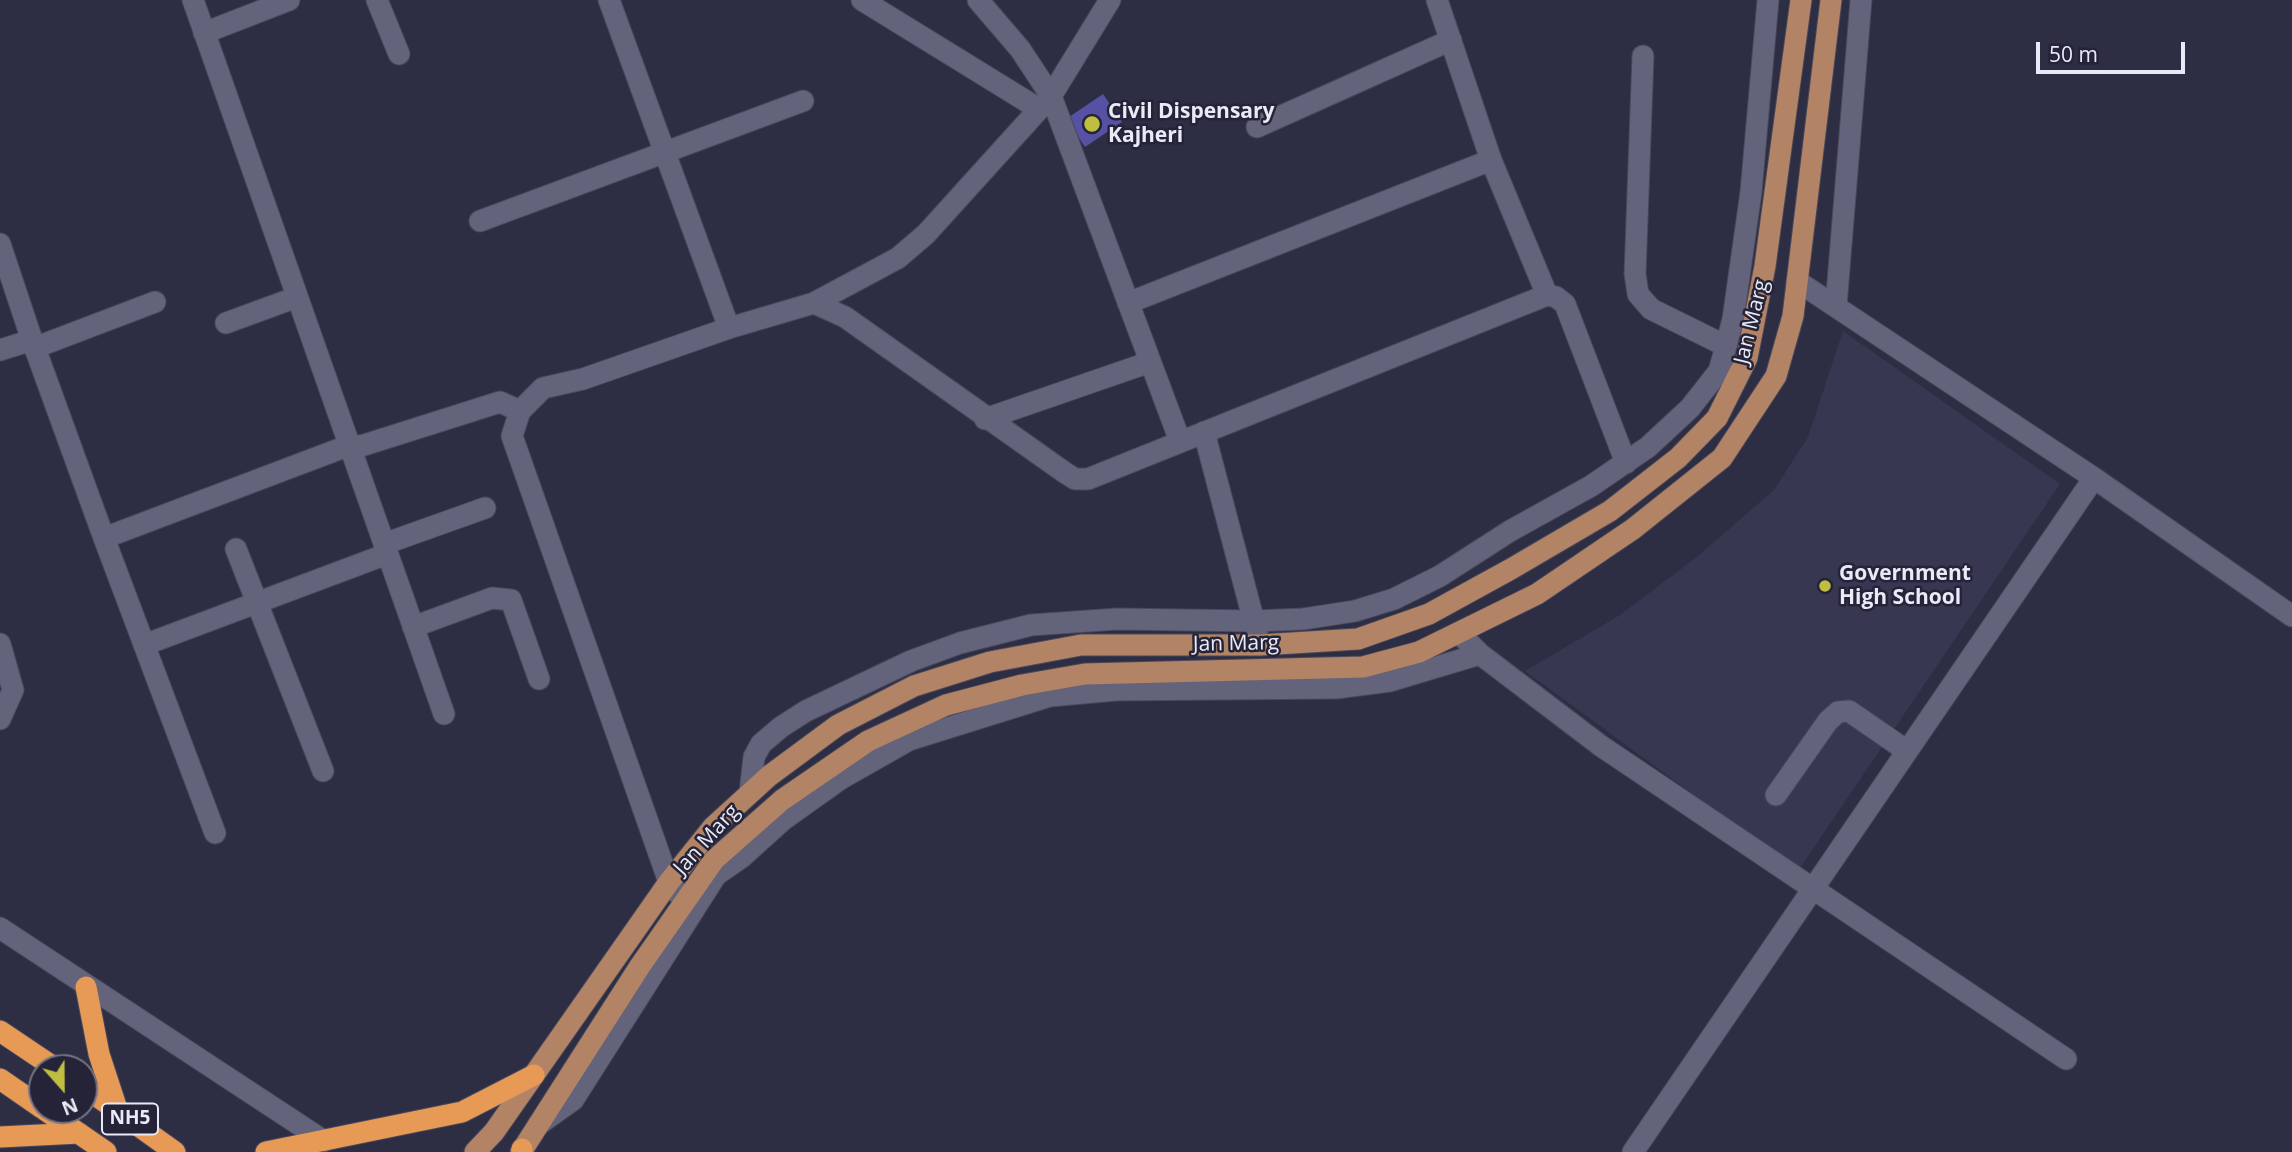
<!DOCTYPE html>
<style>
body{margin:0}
#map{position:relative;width:2292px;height:1152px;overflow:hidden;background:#2d2d43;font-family:"Open Sans",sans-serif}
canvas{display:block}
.north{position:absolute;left:28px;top:1054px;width:70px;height:70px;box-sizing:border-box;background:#242338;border:2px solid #737385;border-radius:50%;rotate:159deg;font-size:19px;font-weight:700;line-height:28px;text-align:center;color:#e9eaf8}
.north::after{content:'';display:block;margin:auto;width:24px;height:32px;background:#c0be40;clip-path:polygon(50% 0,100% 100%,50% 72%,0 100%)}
.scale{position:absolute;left:2036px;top:42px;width:149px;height:32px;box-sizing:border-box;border:4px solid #e9eaf8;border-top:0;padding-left:9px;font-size:21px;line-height:24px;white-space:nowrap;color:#e9eaf8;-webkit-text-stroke:5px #242338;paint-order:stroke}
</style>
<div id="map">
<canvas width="2292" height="1152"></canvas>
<div class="north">N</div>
<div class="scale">50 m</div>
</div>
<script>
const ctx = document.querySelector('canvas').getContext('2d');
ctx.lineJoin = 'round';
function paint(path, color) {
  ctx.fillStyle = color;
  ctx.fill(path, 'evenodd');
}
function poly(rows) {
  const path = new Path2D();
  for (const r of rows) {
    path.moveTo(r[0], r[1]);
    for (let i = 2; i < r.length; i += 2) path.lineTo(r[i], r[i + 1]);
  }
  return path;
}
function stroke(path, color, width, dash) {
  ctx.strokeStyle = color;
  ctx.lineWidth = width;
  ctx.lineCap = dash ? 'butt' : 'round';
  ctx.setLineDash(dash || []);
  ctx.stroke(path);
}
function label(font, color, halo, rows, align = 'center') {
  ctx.font = font + ' "Open Sans",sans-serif';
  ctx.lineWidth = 5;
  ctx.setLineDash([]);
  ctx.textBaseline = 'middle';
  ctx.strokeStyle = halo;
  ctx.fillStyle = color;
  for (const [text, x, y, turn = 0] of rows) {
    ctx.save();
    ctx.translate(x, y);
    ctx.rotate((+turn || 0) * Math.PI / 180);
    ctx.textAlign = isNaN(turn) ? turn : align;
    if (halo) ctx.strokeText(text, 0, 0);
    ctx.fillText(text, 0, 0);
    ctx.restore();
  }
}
const built = poly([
 [1843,331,2060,484,1798,871,1525,671,1620,615,1698,556,1774,490,1808,437]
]);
const building = poly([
 [1103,94,1122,122,1085,147,1066,119]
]);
const minor = poly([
 [193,0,444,714],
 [377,0,399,54],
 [609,0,729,328],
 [862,0,1039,109],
 [978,0,1020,49,1051,96,1110,0],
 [204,33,289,0],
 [1643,56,1635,274,1638,294,1651,309,1726,346],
 [1257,127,1451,40],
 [480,221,803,101],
 [0,244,32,340],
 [1797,281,2094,478,2292,616],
 [1547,295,1556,297,1565,304,1626,463],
 [814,303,898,258,926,234,1051,96,1180,441],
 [1128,303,1491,160],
 [1836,306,1861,0],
 [226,323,297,297],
 [34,348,155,302],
 [0,350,32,340,104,538,350,445,361,446,500,402,520,411],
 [985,419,1150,362],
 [1204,432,1257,633],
 [104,538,215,833],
 [384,544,485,508],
 [236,549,323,771],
 [413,627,492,598,511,600,539,679],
 [1459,633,1480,654,1601,746,2066,1059],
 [0,644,13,690,0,719],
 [144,645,387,554],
 [750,792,754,757,761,744,781,727,806,711,911,661,960,643,1031,625,1117,619,1254,621,1303,619,1355,611,1394,599,1440,576,1510,531,1591,486,1648,447,1690,408,1719,371,1726,346,1733,319,1751,192,1768,0],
 [1776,795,1828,721,1838,712,1849,711,1907,751],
 [694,908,685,902,669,882,512,436,520,411,543,388,583,379,729,328,814,303,845,317,1064,472,1075,479,1088,479,1547,295,1491,160,1437,0],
 [0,928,324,1141],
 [538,1125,573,1100,716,875,742,857,783,820,842,778,909,740,1050,696,1116,690,1336,688,1390,681,1480,654],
 [1633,1152,2094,478]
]);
const major = poly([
 [475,1152,494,1132,669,882,713,827,769,776,838,725,914,686,990,662,1081,645,1260,645,1358,639,1429,614,1511,569,1610,511,1678,458,1717,418,1747,358,1765,266,1801,0],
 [521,1152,640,966,714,860,782,800,868,741,946,705,1022,685,1085,674,1363,667,1419,652,1537,594,1633,529,1722,458,1776,376,1793,316,1831,0]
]);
const highway = poly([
 [86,987,99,1054,117,1109],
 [0,1031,55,1068],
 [0,1079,42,1108],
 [84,1087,175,1152],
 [45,1110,106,1152],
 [0,1137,79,1133],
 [266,1152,462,1112,534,1075],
 [522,1152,522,1149]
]);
const markers = [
 [1092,124,9,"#c0be40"],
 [1825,586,7,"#c0be40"]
];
const shields = [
 [130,1119,56]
];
const shieldNames = [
 ["NH5",130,1119]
];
const poiNames = [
 ["Civil Dispensary",1108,112],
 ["Kajheri",1108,136],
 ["Government",1839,574],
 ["High School",1839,598]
];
const streetNames = [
 ["Jan Marg",1752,322,-76],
 ["Jan Marg",1236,644,-1],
 ["Jan Marg",707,840,-48]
];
paint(built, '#373751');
paint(building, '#5751a3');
stroke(minor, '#49485b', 23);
stroke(major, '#49485b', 23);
stroke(highway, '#49485b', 23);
stroke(minor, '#63647c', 21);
stroke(major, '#b28465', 21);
stroke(highway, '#e79956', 21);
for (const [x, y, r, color] of markers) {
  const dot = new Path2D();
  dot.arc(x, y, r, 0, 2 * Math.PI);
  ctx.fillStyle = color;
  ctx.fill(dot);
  stroke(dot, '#242338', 2.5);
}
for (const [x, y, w] of shields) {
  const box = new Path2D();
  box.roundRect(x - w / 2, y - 15.5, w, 31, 5);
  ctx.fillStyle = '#242338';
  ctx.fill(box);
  stroke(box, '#e9eaf8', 2);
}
label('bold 19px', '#e9eaf8', null, shieldNames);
label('bold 21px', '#e9eaf8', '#242338', poiNames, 'left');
label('21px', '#e9eaf8', '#242338', streetNames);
</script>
